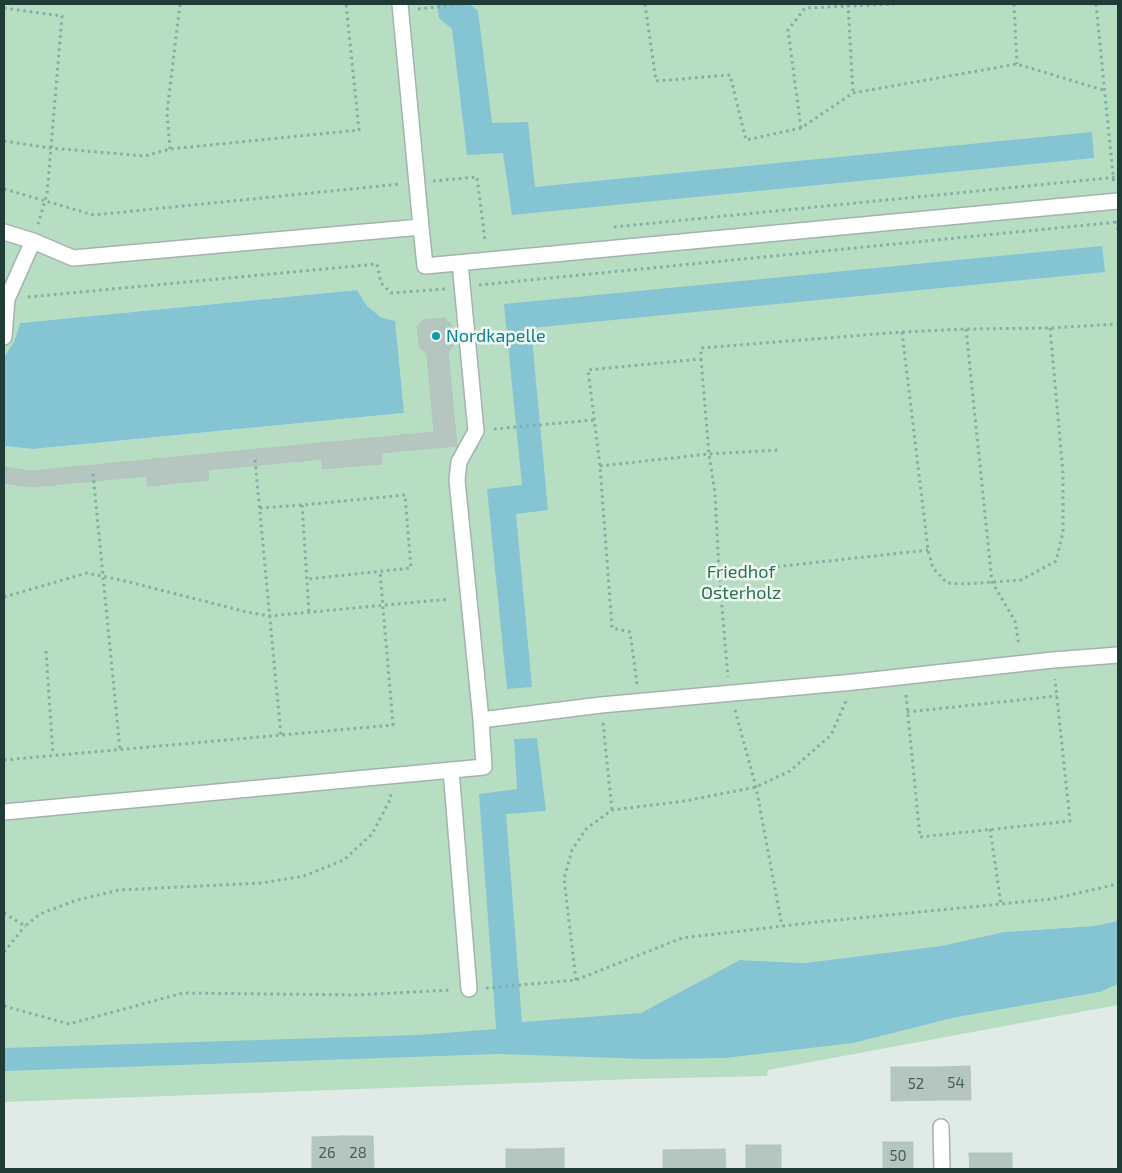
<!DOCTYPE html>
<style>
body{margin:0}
#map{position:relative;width:1122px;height:1173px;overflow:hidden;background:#e0ebe7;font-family:"Exo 2",sans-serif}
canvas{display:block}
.frame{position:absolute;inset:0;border:5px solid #203c36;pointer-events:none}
</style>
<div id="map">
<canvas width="1122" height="1173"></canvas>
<div class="frame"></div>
</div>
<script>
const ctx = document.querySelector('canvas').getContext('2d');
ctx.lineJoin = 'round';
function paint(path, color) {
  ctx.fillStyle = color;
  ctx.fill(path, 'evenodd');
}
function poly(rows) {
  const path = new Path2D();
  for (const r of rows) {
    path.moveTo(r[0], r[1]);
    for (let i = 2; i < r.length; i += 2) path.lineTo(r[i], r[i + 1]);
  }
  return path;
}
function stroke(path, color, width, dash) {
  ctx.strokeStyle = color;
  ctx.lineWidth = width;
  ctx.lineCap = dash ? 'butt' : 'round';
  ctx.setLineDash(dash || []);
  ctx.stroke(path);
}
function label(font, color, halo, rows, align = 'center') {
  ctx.font = font + ' "Exo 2",sans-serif';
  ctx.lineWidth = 5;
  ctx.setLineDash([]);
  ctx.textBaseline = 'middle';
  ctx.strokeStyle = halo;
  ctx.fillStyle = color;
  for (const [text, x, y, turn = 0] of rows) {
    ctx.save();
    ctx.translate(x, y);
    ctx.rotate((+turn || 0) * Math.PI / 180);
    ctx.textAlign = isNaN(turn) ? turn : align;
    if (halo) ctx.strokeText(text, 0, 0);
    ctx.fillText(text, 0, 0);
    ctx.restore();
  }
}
const green = poly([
 [4,4,1117,4,1118,19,1118,921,1093,926,1004,932,941,946,804,963,740,960,952,1018,1100,992,1118,984,1118,1005,768,1070,767,1076,636,1079,4,1102,4,446,33,449,404,413,382,318,367,306,357,290,20,323,14,342,4,357]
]);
const water = poly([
 [437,4,470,4,478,11,492,123,528,122,535,187,1092,132,1094,158,512,215,503,153,467,155,452,29,439,18],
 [1102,246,1105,272,531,328,548,510,516,514,532,687,507,689,487,489,522,485,504,304],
 [357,290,367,306,382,318,395,321,404,413,33,449,4,446,4,357,14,342,20,323],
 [537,738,546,811,506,814,522,1022,641,1013,740,960,804,963,941,946,1004,932,1093,926,1118,921,1118,984,1100,992,952,1018,853,1043,725,1058,647,1059,498,1054,4,1071,4,1048,418,1035,496,1029,479,794,517,789,514,739]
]);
const building = poly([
 [444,318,451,324,454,345,448,352,427,354,420,348,417,327,423,320,444,318],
 [448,352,457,446,381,453,382,464,322,469,322,459,208,470,209,480,147,486,147,476,32,487,4,483,4,467,31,471,434,432,427,354,448,352],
 [970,1066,971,1100,941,1100,941,1067,970,1066],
 [891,1067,941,1067,941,1100,891,1101,891,1067],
 [342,1136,343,1169,312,1169,312,1137,342,1136],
 [342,1136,373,1136,374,1169,343,1169,342,1136],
 [883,1142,913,1142,913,1169,883,1169,883,1142],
 [746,1145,781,1145,781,1169,746,1169,746,1145],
 [564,1148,564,1169,535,1169,535,1149,564,1148],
 [506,1149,535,1149,535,1169,506,1169,506,1149],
 [725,1149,726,1169,663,1169,663,1150,725,1149],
 [969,1153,1012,1153,1012,1169,970,1169,969,1153]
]);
const path = poly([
 [645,4,656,81,730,75,746,140,801,128,853,93,1017,64,1103,90],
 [848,4,853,93],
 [1014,4,1017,64],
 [1096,4,1114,185],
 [4,8,62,16,47,194,38,224],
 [418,9,460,4],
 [801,128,788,30,805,8,895,4],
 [4,141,50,148,145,156,170,149,359,130,346,4],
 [170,149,167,112,180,4],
 [433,181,477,177,485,240,488,240],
 [4,189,94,215,400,184],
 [1117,221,1118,234],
 [614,227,1118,177],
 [479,285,1118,222],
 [28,297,377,264,381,283,391,293,445,289],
 [966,329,992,582,1015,621,1019,646],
 [902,332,928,550,933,568,947,583,965,584,1021,580,1056,561,1063,532,1063,473,1050,328],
 [701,359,709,454,715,493,719,573,728,677],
 [494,429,594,420],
 [255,460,281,736],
 [600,466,709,454,779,450],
 [93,474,120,750],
 [302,505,309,612],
 [260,508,302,505,405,495,411,568,308,579],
 [719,573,928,550],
 [4,597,87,573,121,580,247,612,269,616,450,599],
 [46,651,53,755],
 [637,684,630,632,612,628,600,466,588,370,701,359,701,348,902,332,966,329,1050,328,1118,324],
 [906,695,920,837,1070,821,1055,679],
 [735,710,756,787,782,926],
 [907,712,1057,696],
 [603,723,612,810],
 [4,760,393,725,380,572],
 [990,829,1001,904],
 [4,913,25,926,40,914,74,901,119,890,262,883,304,876,344,860,372,834,390,800,391,794],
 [4,952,25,926],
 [576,980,564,879,572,850,586,829,612,810,685,801,756,787,790,771,831,735,846,701],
 [486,988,576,980,682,938,817,922,1052,899,1118,884],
 [4,1006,69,1024,183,993,355,995,452,990]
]);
const minor = poly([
 [400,4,421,227],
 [4,232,33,241,73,258,421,227,425,266,1118,201],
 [460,263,476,431,459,462,457,480,481,720],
 [4,337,7,299,33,241],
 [451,770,469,989],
 [4,812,484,767,481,720,601,705,854,682,1053,660,1118,655],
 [941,1127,942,1169]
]);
const markers = [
 [436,336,5,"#0f9aa8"]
];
const numberNames = [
 ["54",956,1083],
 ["52",916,1084],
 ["26",327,1153],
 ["28",358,1153],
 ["50",898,1156]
];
const cultureNames = [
 ["Nordkapelle",446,336]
];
const parkNames = [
 ["Friedhof",741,572],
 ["Osterholz",741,593]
];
paint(green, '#b7dec3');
paint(water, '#85c4d3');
paint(building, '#b5c6c0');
stroke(building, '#b2c5be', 1);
stroke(minor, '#a3b3ae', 18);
stroke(path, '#7fb0a3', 3, [2.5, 4]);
stroke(minor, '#fff', 15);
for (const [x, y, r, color] of markers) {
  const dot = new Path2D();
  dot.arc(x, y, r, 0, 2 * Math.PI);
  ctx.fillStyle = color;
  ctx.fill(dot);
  stroke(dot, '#f0f8f4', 2);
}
label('15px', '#455e58', null, numberNames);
label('18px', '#0d838f', '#f0f8f4', cultureNames, 'left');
label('18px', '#297449', '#f0f8f4', parkNames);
</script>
